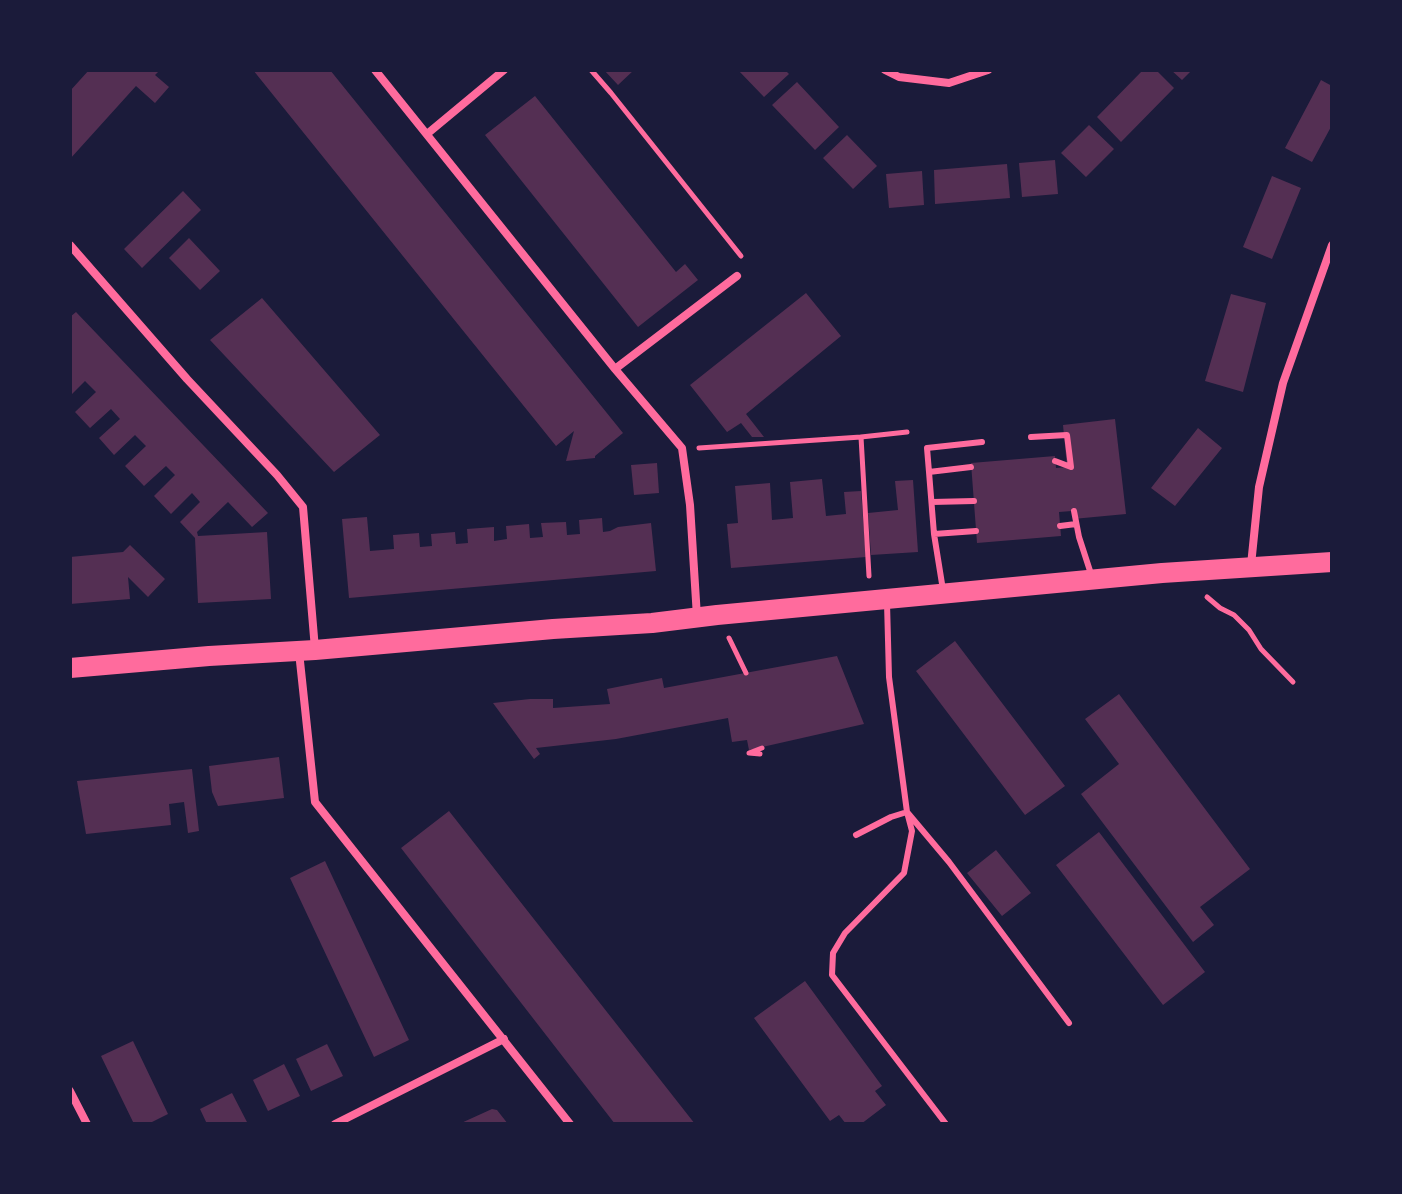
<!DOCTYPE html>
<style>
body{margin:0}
#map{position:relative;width:1402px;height:1194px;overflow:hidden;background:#1b1b3a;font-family:"Exo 2",sans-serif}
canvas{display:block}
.frame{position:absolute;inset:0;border:72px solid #1b1b3a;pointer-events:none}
</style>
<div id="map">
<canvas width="1402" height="1194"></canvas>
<div class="frame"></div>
</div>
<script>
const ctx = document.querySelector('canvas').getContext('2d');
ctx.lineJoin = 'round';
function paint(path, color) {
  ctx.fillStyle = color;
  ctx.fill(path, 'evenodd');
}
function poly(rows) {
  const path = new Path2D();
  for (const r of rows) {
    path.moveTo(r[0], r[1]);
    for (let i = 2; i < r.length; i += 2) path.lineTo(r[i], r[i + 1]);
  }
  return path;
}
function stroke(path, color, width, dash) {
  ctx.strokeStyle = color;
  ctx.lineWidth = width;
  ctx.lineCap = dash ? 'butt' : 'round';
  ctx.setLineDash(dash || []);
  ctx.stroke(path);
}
const building = poly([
 [89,70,160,70,155,75,169,87,155,103,136,86,70,159,70,91],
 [253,70,330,70,623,433,595,456,595,458,566,461,574,431,556,446],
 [604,70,634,70,618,85],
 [738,70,785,70,789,74,764,97],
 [1143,70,1156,70,1174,88,1121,142,1097,117],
 [1171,70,1192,70,1182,80],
 [1321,80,1332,86,1332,125,1312,162,1285,148],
 [797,82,839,127,815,150,772,105],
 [535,96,676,272,685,264,698,280,638,327,485,135],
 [1089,125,1114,149,1086,177,1061,153],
 [847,135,877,166,853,189,823,158],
 [1055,160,1058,194,1022,197,1019,163],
 [1007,164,1010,198,935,204,934,170],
 [922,171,924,205,889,208,886,174],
 [1272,176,1301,188,1272,259,1243,247],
 [183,191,201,210,142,268,124,249],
 [189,238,220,271,200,290,169,258],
 [806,293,841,336,746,414,764,437,752,437,741,423,727,432,690,385],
 [1231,294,1266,303,1243,392,1205,381],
 [262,298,380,435,334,472,210,340],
 [76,312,268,513,252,527,228,502,197,532,198,536,267,532,271,599,198,603,195,538,180,522,200,502,192,493,171,514,154,496,175,475,166,466,144,486,125,466,146,446,135,435,114,455,99,438,120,419,111,409,90,428,75,412,96,392,85,381,70,396,70,317],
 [1115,419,1126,514,1073,519,1072,511,1059,512,1061,536,977,543,971,463,1055,456,1056,468,1067,467,1063,425],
 [1198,428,1222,448,1175,506,1151,488],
 [657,463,659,493,634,495,631,465],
 [822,479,826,516,846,514,844,492,861,491,866,557,731,568,727,524,738,523,735,486,770,483,772,520,793,518,790,482],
 [913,480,918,552,871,555,868,513,898,510,895,481],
 [367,517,370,551,394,549,393,535,419,533,420,547,432,546,431,534,455,532,456,544,468,543,467,529,494,527,494,541,507,539,506,526,529,524,530,538,543,537,541,523,566,522,567,535,580,534,579,520,602,518,603,532,610,531,618,527,651,523,656,571,349,598,342,519],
 [130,545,165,579,148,597,128,577,130,599,70,604,70,557,123,552],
 [955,641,1065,786,1025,815,916,671],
 [837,656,864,724,749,750,747,740,732,742,728,718,616,739,536,748,540,754,534,759,493,703,530,699,553,699,553,708,610,704,607,689,662,678,664,688],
 [1119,694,1250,869,1200,907,1214,925,1193,942,1081,794,1119,764,1085,719],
 [279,757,284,798,218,806,212,792,209,766],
 [192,769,199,831,188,833,184,802,169,804,171,825,86,834,77,781],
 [449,811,695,1124,615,1124,401,848],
 [1099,832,1205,972,1163,1005,1056,865],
 [996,850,1031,893,1002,916,967,873],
 [325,861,409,1040,374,1057,290,878],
 [805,981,882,1086,875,1091,886,1105,861,1124,846,1124,839,1115,830,1121,754,1018],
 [133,1041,168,1114,148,1124,134,1124,101,1056],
 [327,1044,343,1076,311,1091,296,1059],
 [284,1064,300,1096,268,1111,253,1080],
 [232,1093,248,1124,207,1124,200,1109],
 [492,1109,497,1110,508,1124,459,1124]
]);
const path = poly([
 [591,70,611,93,741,256],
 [861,437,907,432],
 [699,448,861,437,869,576],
 [1207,597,1220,608,1234,615,1249,630,1261,649,1293,682],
 [729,638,746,673],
 [760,754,749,753,762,748]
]);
const service = poly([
 [1031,437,1067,435,1071,467,1055,461],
 [929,472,927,448,982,442],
 [932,502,974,501],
 [1074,511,1079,537,1092,577],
 [1060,526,1076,524],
 [934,534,976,531],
 [943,590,934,534,929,472,971,467],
 [887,603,889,677,907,812,949,862,1069,1023],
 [856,835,891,817,907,812,912,831,904,873,845,933,833,953,832,975,946,1124]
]);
const minor = poly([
 [375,70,615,369,682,448,690,505,697,617],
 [885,70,899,77,949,83,988,70],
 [427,134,504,70],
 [70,245,187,379,277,475,303,507,315,649],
 [615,369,737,276],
 [1251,565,1259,487,1283,383,1332,245],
 [299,652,315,802,570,1124],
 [70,1091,87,1124],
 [335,1124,504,1039]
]);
const primary = poly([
 [70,668,209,656,315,650,553,629,652,623,717,615,1162,573,1332,562]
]);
paint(building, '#542f53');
stroke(path, '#ff6b9d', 5);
stroke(service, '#ff6b9d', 6);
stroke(minor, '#ff6b9d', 8);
stroke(primary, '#ff6b9d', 20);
</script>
